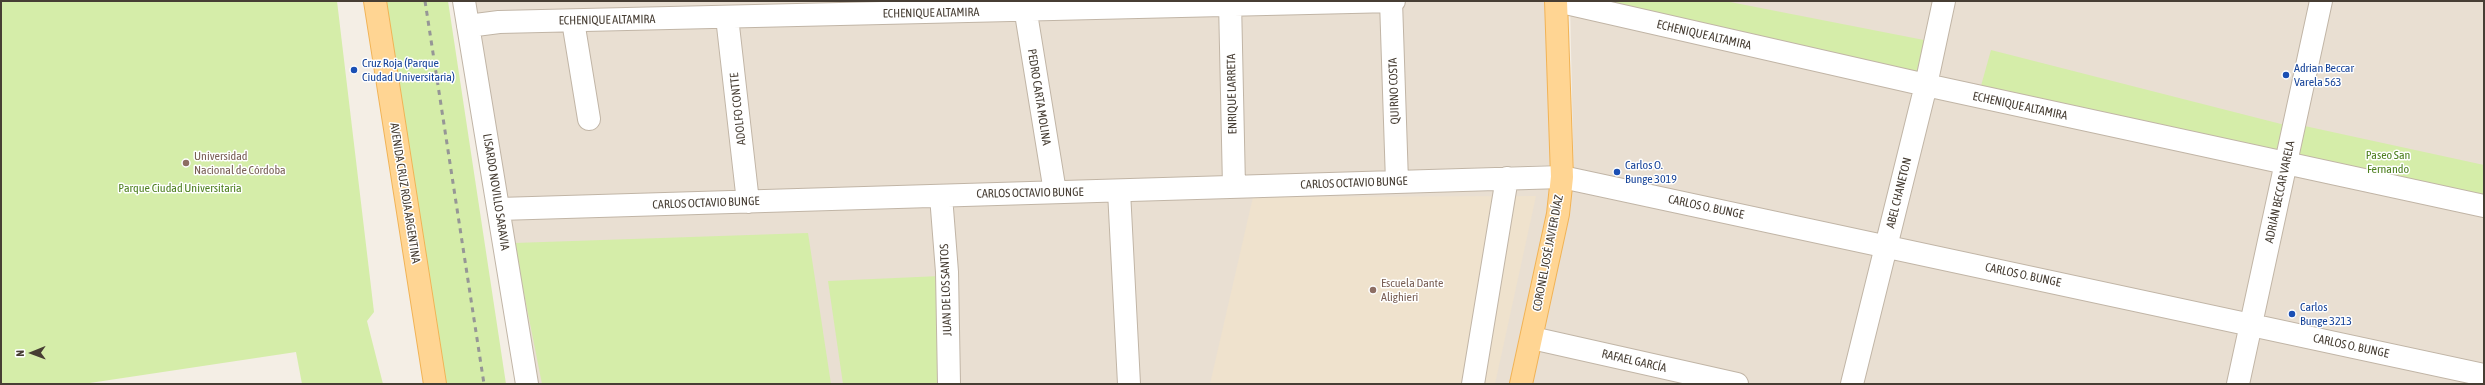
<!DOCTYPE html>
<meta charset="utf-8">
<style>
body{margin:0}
#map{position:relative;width:2485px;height:385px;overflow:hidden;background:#f4eee5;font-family:"Asap Condensed",sans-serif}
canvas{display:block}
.frame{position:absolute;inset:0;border:2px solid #473e34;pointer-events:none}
.north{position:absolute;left:12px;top:333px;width:40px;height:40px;-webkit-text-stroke:3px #fff;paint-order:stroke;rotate:269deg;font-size:11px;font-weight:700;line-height:16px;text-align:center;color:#473e34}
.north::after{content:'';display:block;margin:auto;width:14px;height:18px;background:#473e34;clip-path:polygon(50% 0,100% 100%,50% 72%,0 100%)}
</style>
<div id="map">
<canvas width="2485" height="385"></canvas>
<div class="frame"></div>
<div class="north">N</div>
</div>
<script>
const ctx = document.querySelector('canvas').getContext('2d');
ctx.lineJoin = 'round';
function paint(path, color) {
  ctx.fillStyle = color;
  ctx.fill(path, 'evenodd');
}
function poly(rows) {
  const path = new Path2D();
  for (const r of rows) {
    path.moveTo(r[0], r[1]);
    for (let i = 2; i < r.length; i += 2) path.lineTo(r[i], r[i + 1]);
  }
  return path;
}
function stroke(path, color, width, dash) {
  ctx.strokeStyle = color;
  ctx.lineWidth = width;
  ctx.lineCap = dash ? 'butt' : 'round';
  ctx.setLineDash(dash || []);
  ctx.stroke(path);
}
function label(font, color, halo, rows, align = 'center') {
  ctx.font = font + ' "Asap Condensed",sans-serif';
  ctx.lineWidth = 3;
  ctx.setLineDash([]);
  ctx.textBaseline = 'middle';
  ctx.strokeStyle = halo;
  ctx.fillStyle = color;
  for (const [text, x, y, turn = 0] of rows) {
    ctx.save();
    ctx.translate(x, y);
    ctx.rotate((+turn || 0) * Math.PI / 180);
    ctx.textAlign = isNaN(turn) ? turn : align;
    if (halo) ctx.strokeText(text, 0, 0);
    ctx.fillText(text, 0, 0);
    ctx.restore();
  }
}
const residential = poly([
 [473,1,1549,1,1553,165,506,202],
 [1570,1,2484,1,2484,384,535,384,506,219,1574,188]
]);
const education = poly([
 [1536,196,1495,384,1210,384,1253,197]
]);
const green = poly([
 [1,1,337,1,374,312,367,321,383,384,302,384,296,352,83,384,1,384],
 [382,1,448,1,506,384,446,384],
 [1587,1,1725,1,1929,41,1918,75],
 [1991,50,2285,125,2280,153,1979,93],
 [2300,125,2484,165,2484,199,2293,158],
 [808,233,831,384,542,384,514,243],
 [940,276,940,384,843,384,828,281]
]);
const minor = poly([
 [464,1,527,384],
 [1024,1,1055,192],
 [1230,1,1234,187],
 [1391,1,1397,182],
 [1557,1,1926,85,2484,206],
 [727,17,748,202],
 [573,21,589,119],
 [468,26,499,22,1394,1],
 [1119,191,1129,384],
 [941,196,947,272,949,384],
 [499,209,1562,177,2484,375],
 [1532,338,1737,384],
 [1473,384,1507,178],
 [1852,384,1926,85,1944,1],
 [2238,384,2321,1]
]);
const major = poly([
 [375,1,435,384],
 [1521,384,1558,214,1562,177,1556,1]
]);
const rail = poly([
 [425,1,484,384]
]);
const markers = [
 [354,70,4,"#1a4fb4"],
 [2286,75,4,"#1a4fb4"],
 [186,163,4,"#8d6e63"],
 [1617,172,4,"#1a4fb4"],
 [1373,290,4,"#8d6e63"],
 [2292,314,4,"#1a4fb4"]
];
const streetNames = [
 ["ECHENIQUE ALTAMIRA",931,13,-1],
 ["ECHENIQUE ALTAMIRA",607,20,-1],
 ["ECHENIQUE ALTAMIRA",1704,35,13],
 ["QUIRNO COSTA",1394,91,-92],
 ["ENRIQUE LARRETA",1232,94,-91],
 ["PEDRO CARTA MOLINA",1039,97,81],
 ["ECHENIQUE ALTAMIRA",2020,106,12],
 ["ADOLFO CONTTE",738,109,-96],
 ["CARLOS OCTAVIO BUNGE",1354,183,-2],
 ["LISARDO NOVILLO SARAVIA",496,192,81],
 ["ADRIÁN BECCAR VARELA",2280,192,-78],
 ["AVENIDA CRUZ ROJA ARGENTINA",405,193,81],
 ["CARLOS OCTAVIO BUNGE",1030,193,-1],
 ["ABEL CHANETON",1899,193,-76],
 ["CARLOS OCTAVIO BUNGE",706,203,-2],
 ["CARLOS O. BUNGE",1706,207,12],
 ["CORONEL JOSÉ JAVIER DÍAZ",1548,253,-79],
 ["CARLOS O. BUNGE",2023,275,12],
 ["JUAN DE LOS SANTOS",946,290,-92],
 ["CARLOS O. BUNGE",2351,346,12],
 ["RAFAEL GARCÍA",1634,361,13]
];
const transitNames = [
 ["Cruz Roja (Parque",362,63],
 ["Ciudad Universitaria)",362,77],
 ["Adrian Beccar",2294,68],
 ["Varela 563",2294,82],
 ["Carlos O.",1625,165],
 ["Bunge 3019",1625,179],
 ["Carlos",2300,307],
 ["Bunge 3213",2300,321]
];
const parkNames = [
 ["Paseo San",2388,155],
 ["Fernando",2388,169],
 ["Parque Ciudad Universitaria",180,188]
];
const educationNames = [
 ["Universidad",194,156],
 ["Nacional de Córdoba",194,170],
 ["Escuela Dante",1381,283],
 ["Alighieri",1381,297]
];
paint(residential, '#e9dfd2');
paint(education, '#efe2cd');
paint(green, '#d5eda9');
stroke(minor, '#c1b5a6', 24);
stroke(major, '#f1b356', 24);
stroke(minor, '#fff', 22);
stroke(major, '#ffd593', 22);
stroke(rail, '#969696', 3, [5, 5]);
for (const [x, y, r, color] of markers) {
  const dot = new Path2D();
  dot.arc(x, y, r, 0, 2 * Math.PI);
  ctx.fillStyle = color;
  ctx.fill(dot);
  stroke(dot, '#fff', 1.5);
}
label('12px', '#473e34', '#fff', streetNames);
label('12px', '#164399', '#fff', transitNames, 'left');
label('12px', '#4e8020', '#fff', parkNames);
label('12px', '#785e54', '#fff', educationNames, 'left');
</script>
